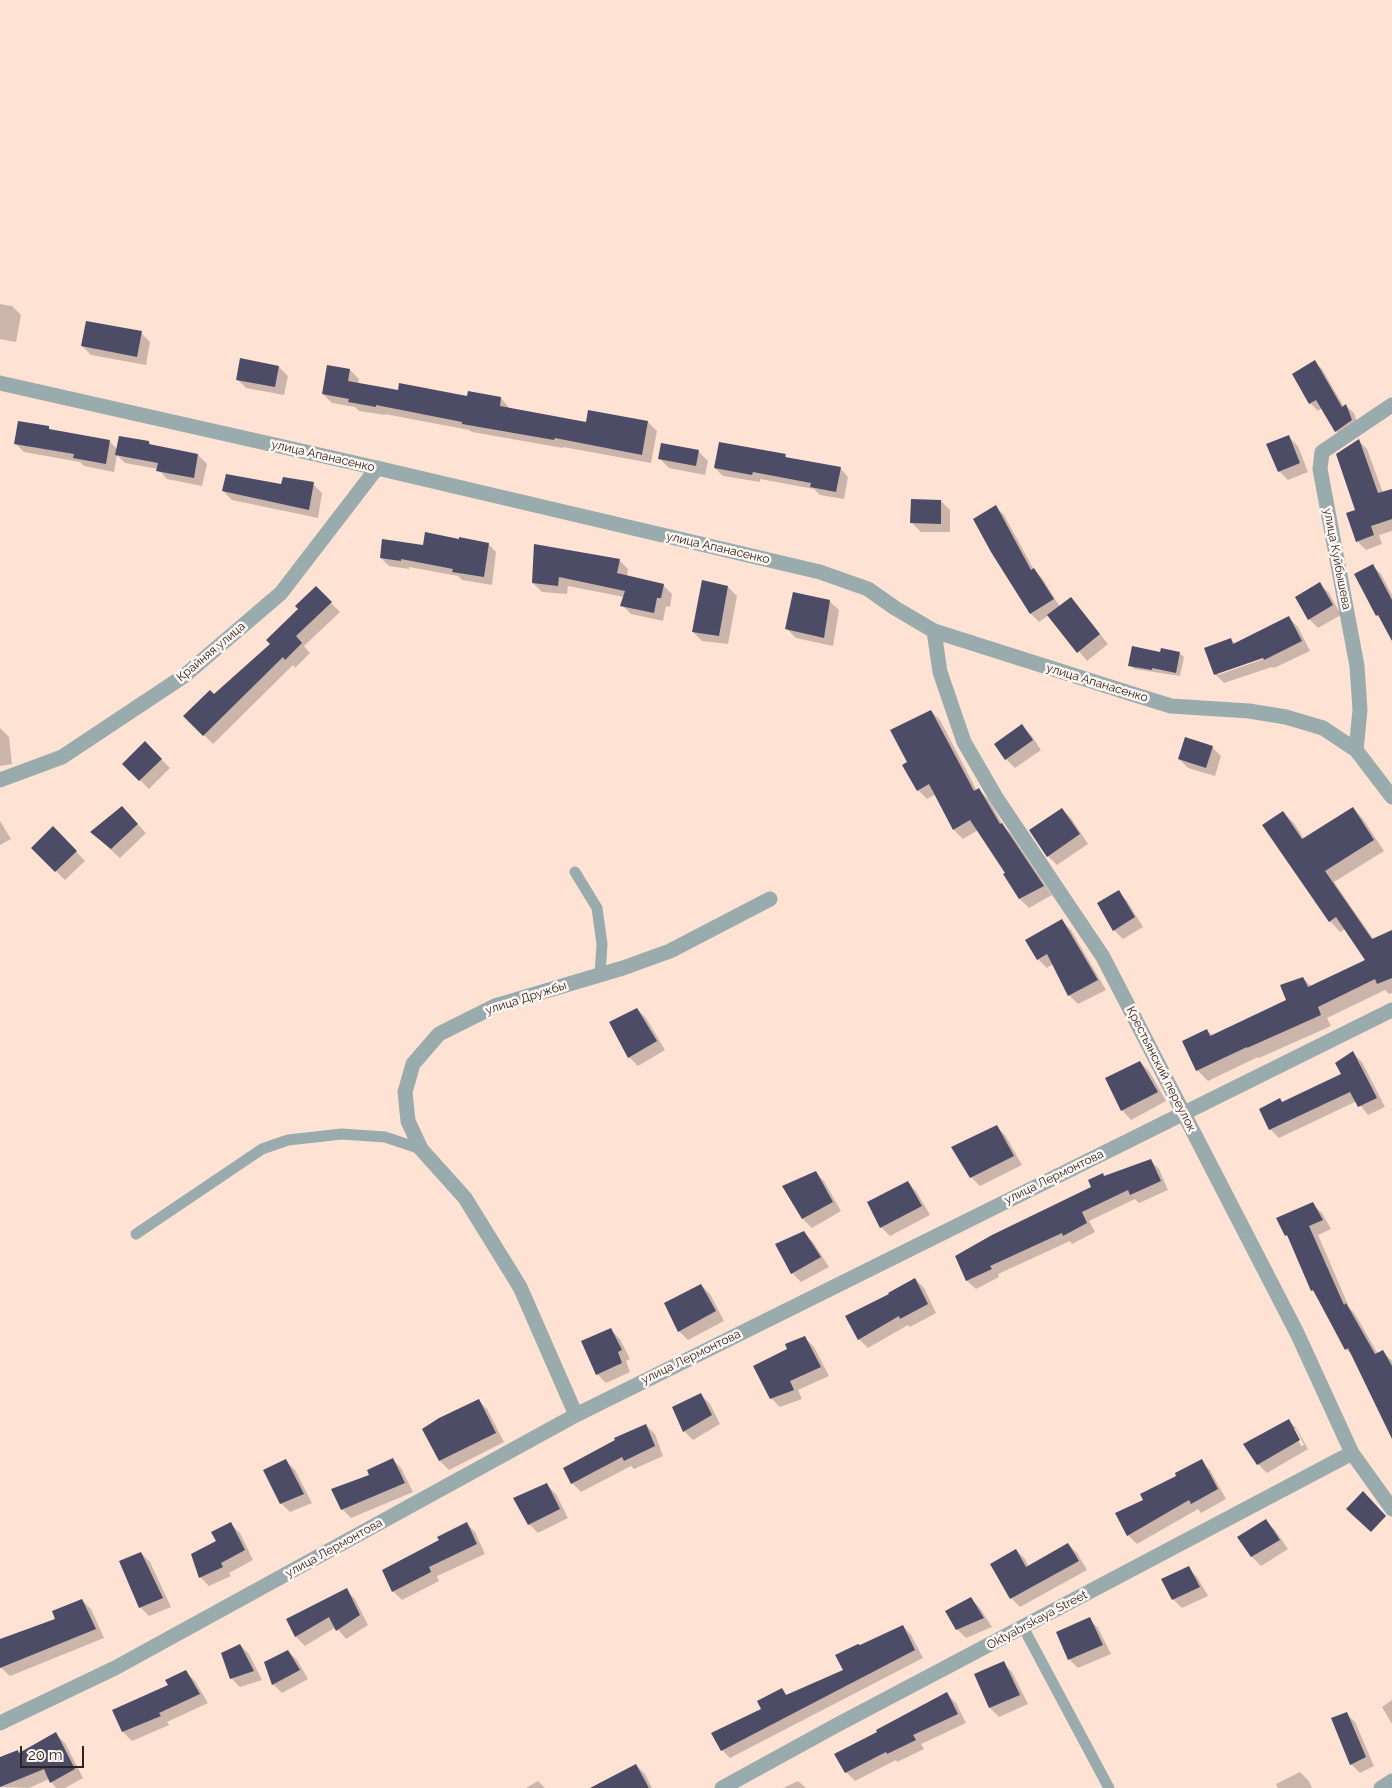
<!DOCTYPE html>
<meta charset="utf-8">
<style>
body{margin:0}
#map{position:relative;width:1392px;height:1788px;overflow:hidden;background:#fee3d5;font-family:Raleway,sans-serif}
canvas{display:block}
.scale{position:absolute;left:20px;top:1746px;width:64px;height:22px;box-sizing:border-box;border:2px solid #30231d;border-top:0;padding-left:6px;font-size:15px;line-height:18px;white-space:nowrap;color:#30231d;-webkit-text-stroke:4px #fcf5f1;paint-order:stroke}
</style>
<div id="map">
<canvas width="1392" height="1788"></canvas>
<div class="scale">20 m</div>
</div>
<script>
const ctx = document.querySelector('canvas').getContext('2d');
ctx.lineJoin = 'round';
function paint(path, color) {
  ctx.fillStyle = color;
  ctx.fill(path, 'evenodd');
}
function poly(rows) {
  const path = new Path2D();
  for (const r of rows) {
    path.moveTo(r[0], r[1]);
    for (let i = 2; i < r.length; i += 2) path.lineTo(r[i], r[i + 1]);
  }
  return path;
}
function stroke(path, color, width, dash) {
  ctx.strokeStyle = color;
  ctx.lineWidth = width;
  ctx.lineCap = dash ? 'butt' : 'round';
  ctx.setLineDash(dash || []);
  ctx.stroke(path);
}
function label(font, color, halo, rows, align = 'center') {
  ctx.font = font + ' Raleway,sans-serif';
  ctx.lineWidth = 5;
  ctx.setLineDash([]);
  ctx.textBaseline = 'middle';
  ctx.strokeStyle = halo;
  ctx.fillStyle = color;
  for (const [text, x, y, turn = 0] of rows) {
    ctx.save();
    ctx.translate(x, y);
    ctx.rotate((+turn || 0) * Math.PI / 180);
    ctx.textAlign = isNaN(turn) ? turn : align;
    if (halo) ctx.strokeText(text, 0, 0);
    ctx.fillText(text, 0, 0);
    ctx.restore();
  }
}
const shadow = poly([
 [0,304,12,306,21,315,16,342,0,339],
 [141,333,150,342,146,365,91,355,82,346],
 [1315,362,1322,369,1344,407,1346,406,1354,413,1359,428,1343,439,1336,431,1322,408,1318,411,1310,403],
 [279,367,288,376,284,395,246,388,237,379],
 [350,370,359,379,358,384,399,391,468,397,469,392,501,398,510,409,587,423,648,422,657,431,651,463,563,447,563,448,472,432,469,430,385,414,385,415,359,411,355,407,332,403,323,394],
 [49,428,52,431,109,441,117,449,149,442,152,446,198,455,207,464,202,486,167,479,158,469,125,463,117,455,114,472,84,466,80,462,24,452,15,443],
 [1289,437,1298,446,1308,472,1288,480,1279,471],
 [1358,440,1367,449,1383,493,1392,490,1392,531,1379,535,1382,544,1366,550,1357,541],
 [699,452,708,461,705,475,669,468,660,459],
 [785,455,789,460,841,469,848,477,844,499,820,495,814,489,760,479,760,482,723,476,715,468],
 [313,484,322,493,318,518,232,500,223,491],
 [941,501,950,510,950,532,921,532,912,523],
 [996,507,1004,515,1034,570,1042,578,1060,607,1071,599,1108,644,1087,661,1049,615,1039,622,1031,614,992,552],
 [488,544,496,552,492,585,462,580,458,576,409,567,409,569,389,566,381,558,424,546],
 [619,560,628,569,627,576,663,585,672,594,670,607,666,606,663,621,631,614,622,605,624,597,568,586,567,594,542,592,533,583],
 [1373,566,1381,574,1392,595,1392,640],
 [703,582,728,587,737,596,728,644,702,641,693,632],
 [1320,584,1329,593,1341,615,1318,628,1309,619],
 [316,588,340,612,304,646,310,653,295,668,293,665,213,744,185,716,214,696,272,644],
 [829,601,839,610,833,646,796,638,787,629],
 [1289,618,1298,627,1310,651,1274,668,1272,667,1224,683,1215,674,1231,640,1236,644],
 [1268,655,1269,657,1218,675,1218,672],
 [1179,653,1184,657,1180,676,1134,669,1130,665,1161,654],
 [931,711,940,720,977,791,979,790,988,799,1004,827,1011,834,1052,895,1029,908,1020,899,1007,873,978,830,963,839,954,830,936,794,927,799,918,790,909,763],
 [1022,726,1031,735,1041,750,1015,768,1006,759],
 [0,728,9,737,12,764,0,766],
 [145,743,170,768,149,789,124,764],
 [1212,747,1221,756,1215,776,1188,768,1179,759],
 [1353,808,1363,819,1384,851,1334,882,1374,940,1392,932,1392,993,1389,994,1385,990,1327,1018,1331,1026,1259,1058,1258,1057,1208,1081,1198,1071,1183,1042,1207,1030,1213,1036,1288,1001,1303,978,1311,986,1367,960,1345,929,1340,932,1330,921,1283,812,1294,823,1304,839],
 [1062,809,1071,818,1088,844,1057,865,1048,856],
 [131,817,146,833,120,858,101,841],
 [0,821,11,839,0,845],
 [53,828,85,861,65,880,33,848],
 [1118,892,1127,901,1143,927,1123,939,1114,930],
 [1062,921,1071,930,1106,990,1078,1004,1069,995,1053,964,1047,968,1038,959],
 [637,1009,646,1018,665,1050,638,1066,629,1057],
 [1353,1053,1362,1062,1385,1107,1368,1115,1357,1101,1279,1138,1270,1129,1283,1103,1343,1074],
 [1140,1062,1149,1071,1166,1101,1131,1120,1122,1110,1106,1079],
 [996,1126,1005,1135,1022,1165,980,1186,971,1177],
 [1150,1160,1159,1169,1168,1190,1139,1203,1135,1199,1089,1221,1095,1232,1072,1244,1070,1241,998,1274,999,1277,976,1289,967,1281,957,1257,1093,1187,1105,1177],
 [815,1172,824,1181,841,1211,812,1228,803,1219,784,1186],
 [907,1182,916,1191,930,1215,890,1236,881,1227],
 [1312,1204,1322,1213,1331,1229,1318,1235,1349,1307,1355,1314,1378,1354,1383,1352,1392,1361,1392,1430,1353,1356,1346,1349,1317,1295,1312,1290,1290,1239,1286,1235],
 [804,1233,813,1242,829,1267,801,1282,792,1273],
 [915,1279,924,1288,936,1313,910,1327,908,1325,868,1348,859,1339,891,1295],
 [701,1285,710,1294,724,1321,688,1340,679,1331,666,1303],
 [611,1330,620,1339,630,1359,626,1361,630,1372,606,1383,597,1374],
 [805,1338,814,1347,829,1376,798,1390,802,1399,780,1407,771,1398],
 [701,1395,710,1404,720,1424,693,1440,684,1431],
 [478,1400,487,1409,504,1442,449,1470,440,1461,423,1429],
 [1288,1420,1297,1429,1308,1449,1267,1473,1258,1464],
 [1293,1429,1296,1429,1304,1445,1301,1446],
 [646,1425,655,1434,663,1456,634,1469,631,1466,581,1492,572,1483],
 [392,1459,401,1468,413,1492,351,1518,342,1509,371,1475],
 [286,1461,295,1470,312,1503,290,1512,281,1503],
 [1201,1461,1210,1470,1226,1499,1201,1513,1198,1509,1137,1544,1128,1535,1145,1500],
 [547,1485,556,1494,568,1518,538,1533,529,1524],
 [1266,1521,1275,1530,1288,1549,1261,1566,1252,1557,1239,1538],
 [466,1523,475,1532,485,1554,437,1576,439,1581,402,1600,393,1591],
 [231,1524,240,1533,253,1560,229,1573,231,1576,209,1586,200,1577,218,1542],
 [1068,1544,1077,1553,1087,1570,1020,1607,1011,1598,1016,1550,1025,1559,1029,1567],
 [141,1553,150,1562,171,1607,149,1616,140,1607],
 [1188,1568,1197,1577,1208,1596,1182,1608,1173,1599],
 [346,1590,355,1599,368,1625,346,1639,336,1627,305,1646,296,1637,288,1619],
 [971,1599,980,1608,992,1627,966,1638,957,1629],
 [82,1600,91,1609,104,1638,10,1676,0,1667,0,1640,56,1619],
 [1089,1619,1098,1628,1111,1654,1078,1668,1069,1659],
 [903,1626,911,1635,923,1658,730,1758,722,1750,782,1690,788,1696,844,1670,860,1647],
 [240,1645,249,1654,262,1680,240,1687,231,1678],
 [288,1651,297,1660,308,1679,282,1693,273,1684],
 [1003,1663,1012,1672,1028,1704,999,1717,990,1708,976,1674],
 [186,1672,195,1681,208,1703,167,1722,169,1725,132,1741,123,1732],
 [947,1694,956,1703,966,1723,921,1744,924,1749,897,1762,896,1760,855,1781,846,1772,879,1733],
 [1392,1700,1392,1724,1382,1707],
 [1346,1713,1355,1722,1374,1766,1360,1773,1351,1764],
 [56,1734,65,1743,83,1778,65,1788,56,1788,49,1779,29,1788,1,1787,0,1758,20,1754],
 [636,1765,645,1774,652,1788,599,1788],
 [1300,1772,1309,1781,1312,1788,1278,1788,1276,1784],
 [538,1781,545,1788,526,1788],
 [798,1781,806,1788,783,1788]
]);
const building = poly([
 [86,321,142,331,137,357,81,346],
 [240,358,279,366,275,387,236,380],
 [1315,360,1342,407,1346,404,1352,420,1335,432,1316,400,1309,404,1292,374],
 [327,365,350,369,348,381,398,390,399,383,467,396,468,391,501,397,500,406,586,422,588,410,648,421,642,455,555,438,554,440,462,424,462,422,376,405,376,407,348,402,349,399,322,394],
 [18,421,49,426,49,429,110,440,106,464,73,458,74,454,14,444],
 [1289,435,1300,463,1278,472,1266,444],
 [119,436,149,441,149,444,198,454,194,478,156,471,158,463,115,455],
 [1359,439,1378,493,1392,489,1392,519,1371,526,1374,535,1356,542,1346,513,1355,510,1336,454],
 [719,442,786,454,785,457,841,467,836,492,810,487,811,483,753,472,752,475,714,468],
 [661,443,699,450,696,466,658,459],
 [226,474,281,484,283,477,314,482,309,510,222,491],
 [911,499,941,500,941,524,910,523],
 [996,505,1031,570,1034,568,1054,599,1030,614,991,552,973,519],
 [425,532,459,539,459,537,489,543,484,577,452,572,453,569,401,559,401,561,380,558,382,539,423,545],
 [534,544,620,559,617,573,664,584,661,598,657,598,654,613,620,606,625,591,559,577,558,586,532,583],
 [1373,564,1392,600,1392,641,1378,615,1376,616,1354,574],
 [702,580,728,586,719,636,692,632],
 [1320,582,1333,605,1308,620,1295,597],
 [316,586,332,602,296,636,302,643,285,660,283,657,203,736,183,716,210,690,214,694,270,644,266,640,298,609,295,606],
 [793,592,830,600,824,638,785,629],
 [1071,597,1100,634,1077,653,1047,615],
 [1289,616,1302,641,1264,660,1263,658,1214,675,1204,648,1231,638,1233,644],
 [1132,646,1160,652,1161,648,1180,652,1176,673,1152,668,1152,670,1128,666],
 [931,710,974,791,979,788,1000,824,1002,823,1044,886,1019,899,1003,874,1005,873,970,820,953,830,929,784,917,791,902,765,907,762,890,730],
 [1022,724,1033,740,1005,760,994,744],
 [1185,737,1213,746,1206,768,1178,759],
 [145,741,162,759,139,781,122,764],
 [122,806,138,824,111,849,90,832],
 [1353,807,1374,840,1325,871,1372,939,1392,930,1392,978,1377,984,1375,979,1318,1007,1321,1015,1247,1048,1247,1047,1196,1071,1182,1041,1207,1029,1210,1036,1286,1000,1280,985,1303,977,1308,987,1365,960,1336,917,1329,922,1262,825,1283,811,1302,839],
 [1062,808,1080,834,1047,857,1029,830],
 [53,826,77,851,55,872,31,848],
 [1119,890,1135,917,1113,931,1097,903],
 [1062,919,1098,980,1068,996,1047,954,1037,960,1025,940],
 [637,1008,657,1041,628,1058,609,1022],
 [1353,1051,1377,1098,1358,1107,1350,1092,1269,1130,1259,1109,1280,1098,1282,1102,1341,1074,1335,1063],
 [1140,1061,1158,1092,1121,1111,1105,1078],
 [997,1125,1014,1156,970,1178,951,1147],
 [1151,1159,1161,1181,1130,1195,1128,1190,1082,1212,1087,1223,1063,1236,1062,1233,990,1266,992,1269,966,1281,955,1256,992,1235,1091,1187,1088,1180,1103,1173,1104,1176],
 [816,1171,833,1202,802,1219,782,1186],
 [908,1181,922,1206,880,1228,867,1202],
 [1313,1202,1323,1220,1309,1226,1344,1305,1346,1303,1375,1354,1383,1350,1392,1366,1392,1439,1348,1348,1345,1350,1313,1290,1311,1291,1287,1235,1285,1236,1276,1218],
 [804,1231,821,1257,791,1274,775,1244],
 [915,1278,928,1304,900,1319,899,1316,858,1340,845,1316,889,1294,888,1293],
 [701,1284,716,1311,678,1332,664,1303],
 [611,1328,622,1350,618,1352,622,1363,596,1375,581,1341],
 [805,1336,821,1367,790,1381,794,1390,770,1399,753,1366,787,1349,785,1344],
 [701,1393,712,1415,683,1432,672,1407],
 [479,1399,496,1433,439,1461,422,1429,439,1418],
 [1289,1419,1300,1440,1257,1465,1243,1444],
 [646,1424,655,1446,624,1461,622,1457,571,1484,563,1468,615,1440,614,1438],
 [393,1458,405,1483,341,1510,331,1489,369,1475,367,1470],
 [286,1459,304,1494,280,1504,263,1470],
 [1202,1459,1218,1489,1191,1504,1189,1500,1127,1536,1115,1513,1143,1500,1140,1494,1176,1476,1175,1473],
 [547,1483,560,1509,528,1525,513,1498],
 [1363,1491,1386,1516,1371,1532,1346,1509],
 [1266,1519,1280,1540,1251,1557,1237,1537],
 [231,1522,245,1550,221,1563,223,1567,199,1578,191,1554,216,1541,211,1532],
 [467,1522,477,1544,429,1567,431,1572,392,1592,382,1570,439,1540,437,1537],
 [1068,1543,1079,1561,1010,1599,990,1564,1016,1549,1026,1567],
 [141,1552,163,1598,139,1608,119,1561],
 [1189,1566,1200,1587,1172,1600,1161,1579],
 [347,1588,360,1615,336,1631,329,1617,295,1637,286,1619],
 [971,1597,984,1618,956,1630,945,1611],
 [82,1599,96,1629,0,1668,0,1639,55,1619,52,1611],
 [1090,1617,1103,1645,1068,1660,1056,1632],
 [903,1625,915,1650,721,1751,711,1733,761,1709,757,1701,782,1688,786,1695,843,1670,835,1655,858,1644,860,1645],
 [240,1644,254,1671,230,1679,221,1653],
 [288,1650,300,1670,272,1685,264,1662],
 [1004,1661,1020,1695,989,1708,974,1674],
 [186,1670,200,1694,159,1713,161,1716,122,1732,112,1710,168,1685,165,1680],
 [947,1692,958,1714,913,1735,916,1740,887,1754,886,1752,845,1773,834,1754,877,1732,876,1730],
 [1347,1712,1366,1757,1350,1765,1331,1718],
 [56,1732,75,1769,50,1783,44,1769,0,1787,0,1757,18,1750,19,1753],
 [636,1764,649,1788,590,1788]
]);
const service = poly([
 [575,872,597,908,602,944,600,975],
 [136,1234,262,1149,288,1140,342,1134,385,1137,421,1149],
 [1023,1627,1109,1788]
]);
const minor = poly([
 [0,383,377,468,820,572,868,589,895,608,934,631,1126,692,1171,706,1249,711,1286,717,1323,728,1356,750,1392,797],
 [934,631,940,672,964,742,997,799,1103,957,1297,1333,1352,1453,1392,1509],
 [1356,750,1360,710,1357,666,1320,469,1322,452,1392,405],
 [0,780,62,757,184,676,281,593,377,468],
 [576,1415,520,1287,465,1198,421,1149,408,1121,405,1092,413,1064,439,1034,495,1006,623,968,670,951,770,899],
 [0,1723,115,1668,576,1415,1392,1010],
 [722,1788,835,1726,1352,1453]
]);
const tertiary = poly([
 [1381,1788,1392,1781]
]);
const streetNames = [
 ["улица Апанасенко",323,456,13],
 ["улица Апанасенко",718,548,13],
 ["улица Куйбышева",1337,559,79],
 ["Крайняя улица",211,652,-40],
 ["улица Апанасенко",1097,683,17],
 ["улица Дружбы",526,998,-18],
 ["Крестьянский переулок",1161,1069,63],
 ["улица Лермонтова",1054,1177,-26],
 ["улица Лермонтова",691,1357,-26],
 ["улица Лермонтова",334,1548,-29],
 ["Oktyabrskaya Street",1037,1620,-28]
];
paint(shadow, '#0003');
paint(building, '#4c4c67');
stroke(service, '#99abac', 11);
stroke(minor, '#99abac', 15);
stroke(tertiary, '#99abac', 15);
label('12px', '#30231d', '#fcf5f1', streetNames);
</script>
